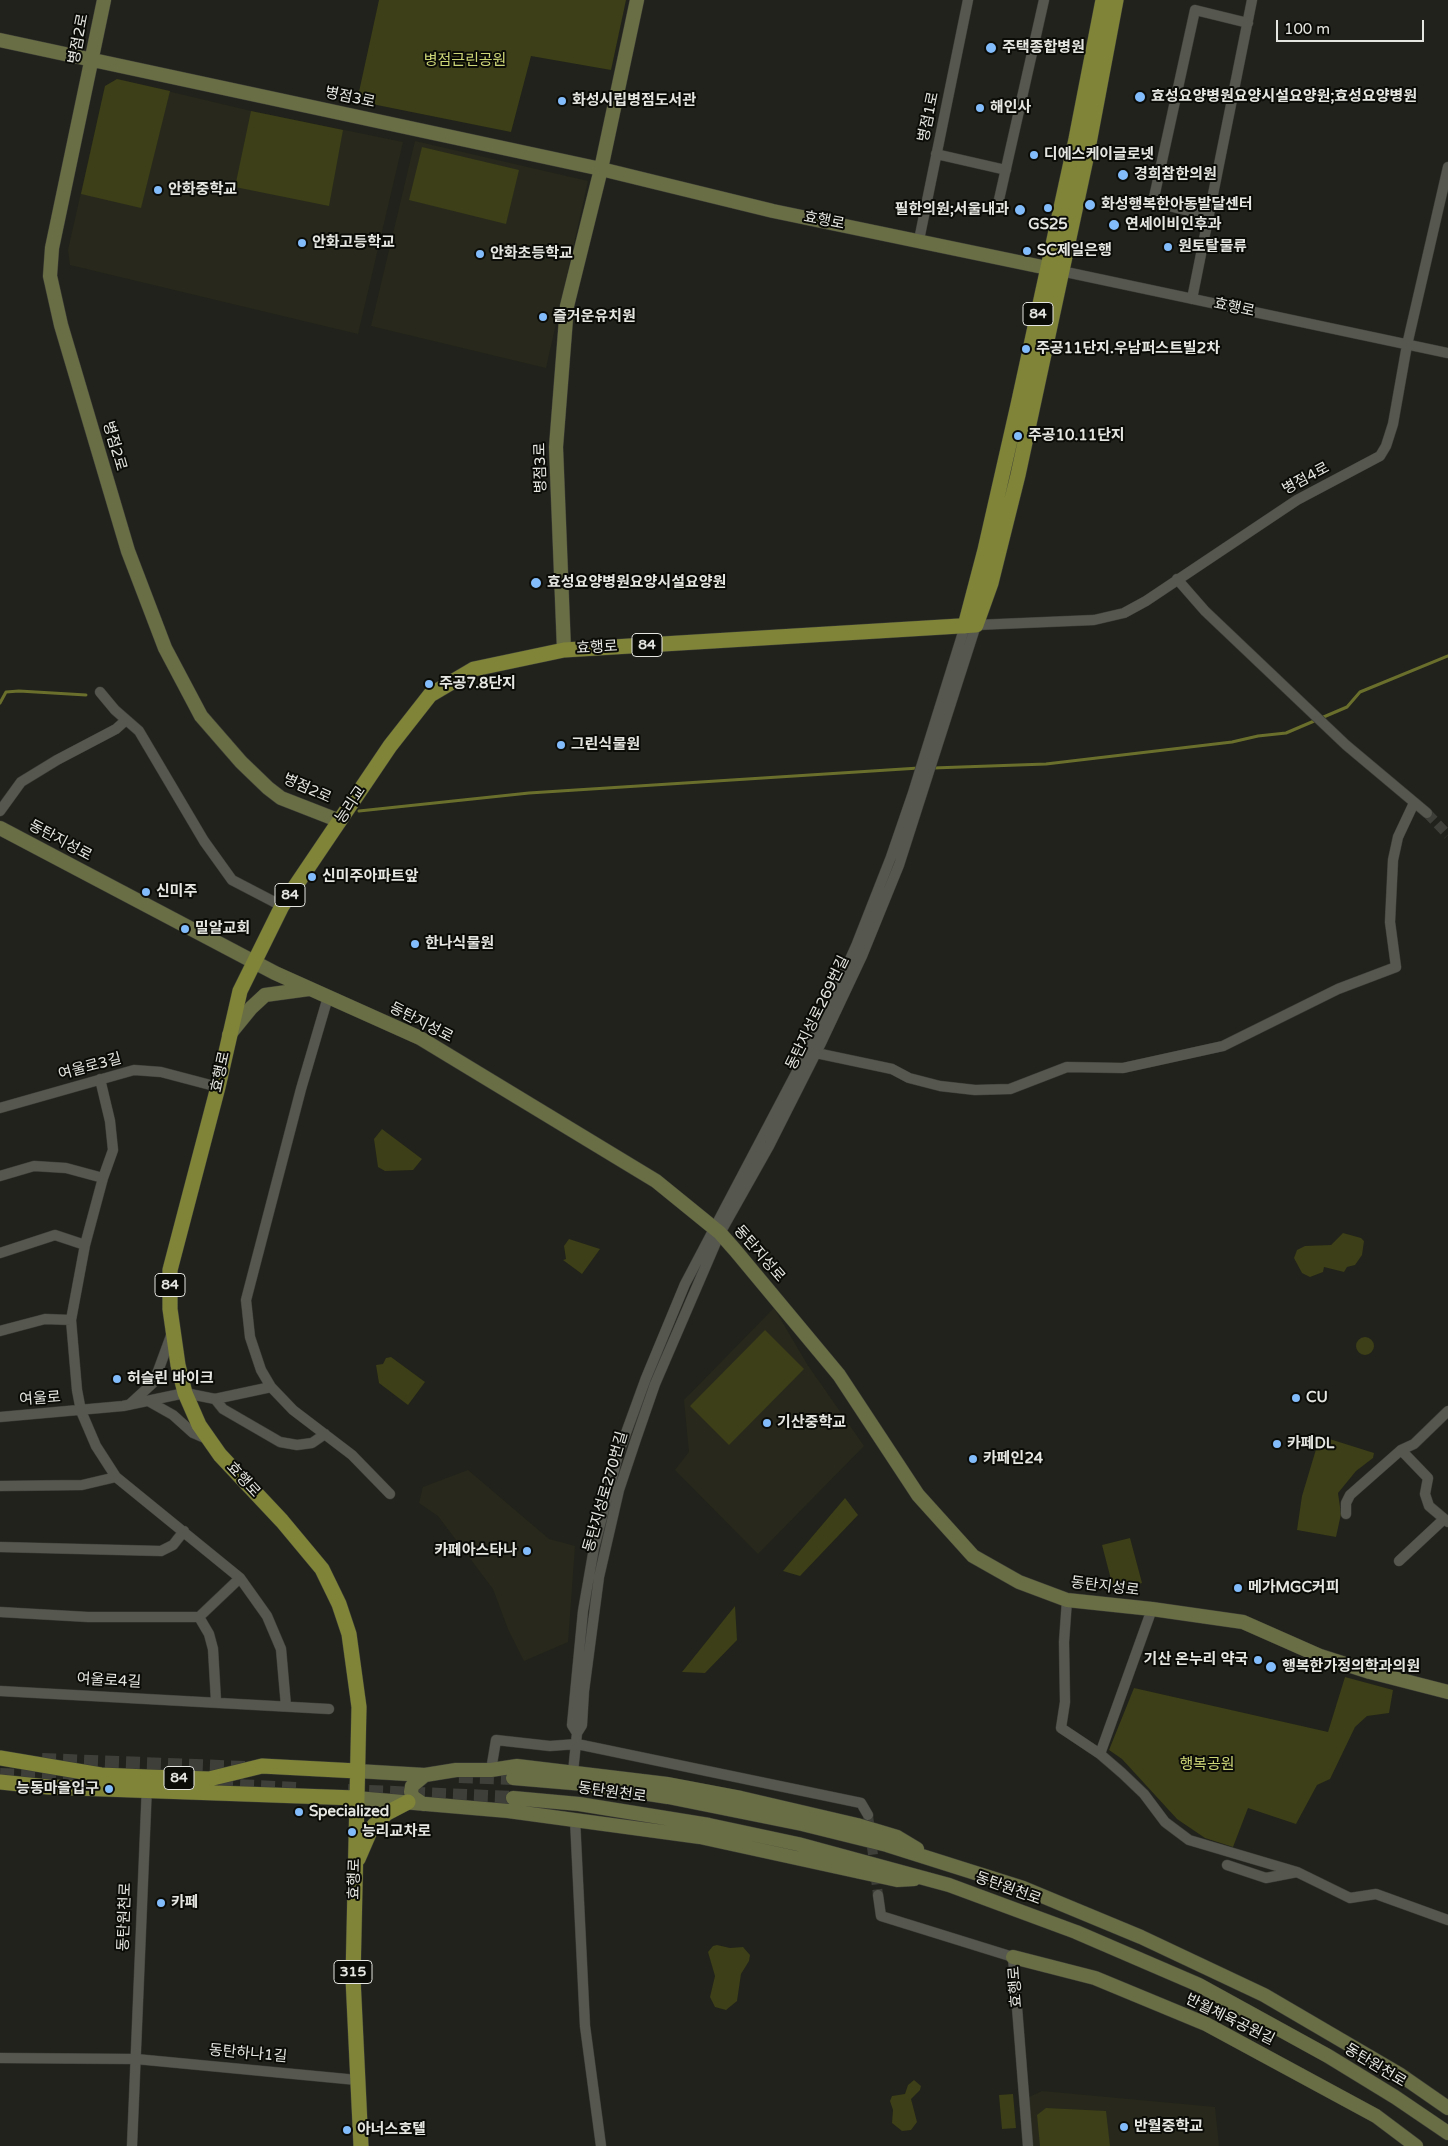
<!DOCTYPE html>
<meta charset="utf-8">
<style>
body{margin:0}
#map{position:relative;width:1448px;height:2146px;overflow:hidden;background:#21221b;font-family:"Varela Round",sans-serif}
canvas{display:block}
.scale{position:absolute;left:1276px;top:20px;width:148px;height:22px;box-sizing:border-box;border:2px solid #e5e6e1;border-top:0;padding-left:6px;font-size:15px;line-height:18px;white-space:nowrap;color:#e5e6e1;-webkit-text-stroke:4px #0b0b08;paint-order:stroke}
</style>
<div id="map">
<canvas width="1448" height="2146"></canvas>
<div class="scale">100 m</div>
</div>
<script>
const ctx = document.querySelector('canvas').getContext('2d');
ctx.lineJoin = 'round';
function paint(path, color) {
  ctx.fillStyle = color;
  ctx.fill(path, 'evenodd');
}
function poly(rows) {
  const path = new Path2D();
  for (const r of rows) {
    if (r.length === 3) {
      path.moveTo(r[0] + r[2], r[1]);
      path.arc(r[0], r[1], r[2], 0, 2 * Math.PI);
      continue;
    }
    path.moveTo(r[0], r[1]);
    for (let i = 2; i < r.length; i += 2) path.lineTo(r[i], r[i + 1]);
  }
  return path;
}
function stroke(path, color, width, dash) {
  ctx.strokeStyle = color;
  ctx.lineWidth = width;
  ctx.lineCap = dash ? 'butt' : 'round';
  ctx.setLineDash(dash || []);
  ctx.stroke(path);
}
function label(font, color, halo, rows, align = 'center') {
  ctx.font = font + ' "Varela Round","Noto Sans KR",sans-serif';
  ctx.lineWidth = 4;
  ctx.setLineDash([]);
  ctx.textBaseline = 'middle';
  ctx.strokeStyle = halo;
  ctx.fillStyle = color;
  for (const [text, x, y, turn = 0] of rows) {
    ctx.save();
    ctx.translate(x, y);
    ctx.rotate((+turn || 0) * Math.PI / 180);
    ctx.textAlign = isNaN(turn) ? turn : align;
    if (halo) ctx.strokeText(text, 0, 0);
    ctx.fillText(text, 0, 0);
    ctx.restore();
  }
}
const built = poly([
 [117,79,251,111,403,142,358,334,70,265,68,250,105,86],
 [415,141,588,181,546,368,371,326],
 [774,1308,807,1364,864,1446,758,1554,675,1470,689,1452,684,1400],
 [468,1470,549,1539,575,1546,568,1642,524,1661,508,1629,493,1589,438,1516,419,1503,423,1487],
 [1042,2091,1215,2107,1219,2146,1033,2146,1029,2097]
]);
const green = poly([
 [379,0,626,0,611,70,531,56,511,132,357,101],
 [117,79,170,91,141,208,81,194,105,86],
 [251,111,343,130,329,206,235,187],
 [422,147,519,170,506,224,409,200],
 [382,1129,422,1159,413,1170,385,1171,378,1167,374,1139],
 [1343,1233,1361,1238,1364,1241,1362,1255,1355,1265,1347,1267,1344,1272,1324,1267,1323,1272,1310,1277,1302,1273,1294,1258,1297,1250,1305,1246,1331,1245],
 [569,1239,600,1249,582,1274,563,1260,566,1259,564,1246],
 [765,1330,804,1369,729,1445,690,1406],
 [1365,1346,9],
 [391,1357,425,1382,408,1405,379,1383,376,1365,383,1364,386,1358],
 [1320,1436,1374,1453,1373,1458,1356,1471,1338,1493,1341,1514,1336,1537,1297,1530,1302,1496],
 [845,1498,858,1515,800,1576,783,1571],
 [1130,1538,1142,1583,1114,1591,1102,1545],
 [735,1606,737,1640,705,1673,682,1672],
 [1345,1677,1393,1690,1389,1713,1367,1716,1355,1727,1330,1779,1317,1785,1296,1824,1248,1808,1233,1847,1205,1838,1177,1819,1122,1759,1109,1750,1134,1688,1328,1732],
 [717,1945,730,1948,743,1947,750,1955,749,1961,741,1974,737,2001,726,2010,715,2007,710,1997,715,1976,708,1952,713,1946],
 [914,2080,921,2086,920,2090,911,2099,917,2122,911,2130,902,2131,892,2123,893,2110,890,2101,892,2096,905,2094,908,2085],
 [1013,2094,1016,2128,1002,2129,999,2095],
 [1046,2108,1106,2111,1110,2146,1040,2146,1037,2115]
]);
const stream = poly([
 [0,703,6,692,19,691,86,695],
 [933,768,1046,764,1232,742,1258,736,1286,733,1347,707,1360,692,1448,656],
 [359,811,529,793,919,768]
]);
const streetTunnel = poly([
 [1427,813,1448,835],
 [868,1815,878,1895]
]);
const secondaryTunnel = poly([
 [42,1760,245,1768],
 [0,1775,94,1779],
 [459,1776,513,1778],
 [198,1784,296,1789],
 [348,1791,513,1798]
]);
const street = poly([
 [936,154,1006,170],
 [998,204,1044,0],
 [1209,216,1153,202,1195,10,1248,23],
 [919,240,968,0],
 [1061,271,1448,353],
 [1192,299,1252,0],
 [1177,579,1205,611,1346,745,1427,813],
 [100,692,115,710,139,731,204,841,232,880,282,906],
 [0,811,21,782,57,760,116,729,126,720],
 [816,1053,892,1069,909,1078,940,1086,975,1090,1010,1089,1067,1067,1123,1068,1223,1046,1338,989,1396,967,1390,922,1393,860,1398,837,1414,803],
 [100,1079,110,1121,113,1150,103,1178,85,1245,71,1320,77,1390,81,1411,96,1446,116,1477,240,1578,267,1616,281,1649,286,1706],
 [0,1108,134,1070,161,1072,218,1087],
 [0,1176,34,1166,66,1168,103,1178],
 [0,1253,55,1235,85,1245],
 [0,1331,45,1319,71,1320],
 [271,1387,261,1370,250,1337,246,1300,301,1089,328,997],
 [215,1399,223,1409,280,1442,297,1445,312,1443,325,1434],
 [150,1402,173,1415,193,1433,207,1439],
 [129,1405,154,1382,172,1333],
 [0,1417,123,1406,185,1393,215,1399,271,1387,293,1410,352,1455,390,1494],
 [1401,1450,1428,1478,1425,1494,1429,1506,1448,1522],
 [0,1486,82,1485,116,1477],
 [1346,1514,1346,1503,1350,1495,1401,1450,1414,1444,1448,1411],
 [0,1547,161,1551,173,1545,184,1531],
 [1399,1561,1444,1519],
 [1067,1600,1064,1642,1065,1702,1061,1728,1100,1754,1122,1773,1144,1794,1165,1822,1189,1840,1297,1872],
 [0,1612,88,1617,199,1617,209,1634,213,1649,216,1701],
 [199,1617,240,1578],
 [0,1691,329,1709],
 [577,1733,572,1725,583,1611,594,1548,618,1455,646,1378,685,1284,814,1039,856,946,891,857,913,793,965,626],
 [1100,1754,1152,1609],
 [491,1770,496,1740,550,1746,577,1744,861,1803,868,1815],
 [573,1772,577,1733,582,1725,584,1691,599,1577,619,1490,636,1439,655,1384,720,1233,769,1146,821,1043,862,956,899,865,976,625,1094,620,1124,613,1146,601,1297,500,1380,456,1386,446,1393,424,1407,345,1448,167],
 [575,1819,585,2026,601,2146],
 [1227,1865,1266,1878,1297,1872,1350,1898,1376,1894,1448,1920],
 [878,1895,881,1916,1013,1957,1028,2146],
 [0,2058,136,2059,357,2080],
 [132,2146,147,1785]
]);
const secondary = poly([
 [104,0,52,248,50,276,61,325,128,551,165,648,201,716,241,762,268,788,281,798,340,821],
 [0,40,601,169,773,211,1057,270],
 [564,650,556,447,567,306,601,169,637,0],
 [0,828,275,973,420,1038,656,1181,720,1233,735,1250,839,1375,918,1495,973,1556,1019,1582,1067,1600,1152,1609,1243,1622,1320,1656,1370,1672,1448,1692],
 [229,1035,251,1008,265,995,309,989],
 [357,1771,425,1775,456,1770,491,1770,517,1766,667,1784,741,1798,857,1825,897,1837,917,1849],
 [513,1778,584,1784,668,1797,802,1824,887,1845,1023,1888,1141,1937,1264,1995,1399,2074,1448,2108],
 [356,1798,508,1811,700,1837,897,1880,914,1879],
 [513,1798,579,1804,709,1825,798,1844,949,1885,1076,1932,1199,1985,1328,2056,1395,2097,1448,2133],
 [423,1804,413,1797,411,1792,412,1786,425,1775],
 [1013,1957,1095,1978,1206,2024,1376,2116,1416,2146]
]);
const primary = poly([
 [965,626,985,550,1018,405,1076,139,1103,0],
 [0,1758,101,1775,147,1777,209,1779,262,1766,357,1771],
 [0,1782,48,1787,356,1798],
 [358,1859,371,1829,377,1822,387,1813,408,1802],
 [361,2146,353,1978,359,1707,349,1634,339,1604,322,1569,282,1521,220,1455,199,1425,185,1393,178,1365,170,1309,170,1270,218,1087,240,991,282,906,390,746,430,695,474,669,564,650,976,625,991,583,1018,475,1086,159,1116,0]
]);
const markers = [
 [991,48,6,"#83bcfa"],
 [1140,97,6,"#83bcfa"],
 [562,101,5,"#83bcfa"],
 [980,108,5,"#83bcfa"],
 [1034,155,5,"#83bcfa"],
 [1123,175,6,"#83bcfa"],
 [158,190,5,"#83bcfa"],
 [1090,205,6,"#83bcfa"],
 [1048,208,5,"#83bcfa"],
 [1020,210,6,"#83bcfa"],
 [1114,225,6,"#83bcfa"],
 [302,243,5,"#83bcfa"],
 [1168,247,5,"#83bcfa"],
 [1027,251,5,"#83bcfa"],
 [480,254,5,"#83bcfa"],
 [543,317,5,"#83bcfa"],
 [1026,349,5,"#83bcfa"],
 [1018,436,5,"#83bcfa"],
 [536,583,6,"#83bcfa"],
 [429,684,5,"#83bcfa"],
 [561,745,5,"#83bcfa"],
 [312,877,5,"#83bcfa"],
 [146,892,5,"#83bcfa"],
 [185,929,5,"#83bcfa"],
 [415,944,5,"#83bcfa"],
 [117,1379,5,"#83bcfa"],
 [1296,1398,5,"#83bcfa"],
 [767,1423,5,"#83bcfa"],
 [1277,1444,5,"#83bcfa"],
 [973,1459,5,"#83bcfa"],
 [527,1551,5,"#83bcfa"],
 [1238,1588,5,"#83bcfa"],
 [1258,1660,5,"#83bcfa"],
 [1271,1667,6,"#83bcfa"],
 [109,1789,5,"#83bcfa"],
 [299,1812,5,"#83bcfa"],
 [352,1832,5,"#83bcfa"],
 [161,1903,5,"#83bcfa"],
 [1124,2127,5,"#83bcfa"],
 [347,2130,5,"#83bcfa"]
];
const shields = [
 [1038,314,30],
 [647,645,30],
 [290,895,30],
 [170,1285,30],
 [179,1778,30],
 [353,1972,38]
];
const shieldNames = [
 ["84",1038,314],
 ["84",647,645],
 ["84",290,895],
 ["84",170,1285],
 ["84",179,1778],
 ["315",353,1972]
];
const streetNames = [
 ["병점2로",79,39,-79],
 ["병점3로",350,98,12],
 ["병점1로",929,117,-78],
 ["효행로",824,221,11],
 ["효행로",1234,308,12],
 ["병점2로",114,446,74],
 ["병점3로",541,468,-91],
 ["병점4로",1306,479,-28],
 ["효행로",597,648,-3],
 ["병점2로",307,789,24],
 ["능리교",351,805,-56],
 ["동탄지성로",60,841,28],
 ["동탄지성로269번길",818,1013,-64],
 ["동탄지성로",421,1023,27],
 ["여울로3길",90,1067,-15],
 ["효행로",221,1072,-78],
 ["동탄지성로",759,1254,49],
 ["여울로",40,1399,-4],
 ["효행로",243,1480,47],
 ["동탄지성로270번길",606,1492,-74],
 ["동탄지성로",1105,1587,7],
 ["여울로4길",109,1681,3],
 ["동탄원천로",612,1793,8],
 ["효행로",355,1879,-89],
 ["동탄원천로",1008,1889,20],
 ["동탄원천로",125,1917,-88],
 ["효행로",1016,1987,-94],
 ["반월체육공원길",1230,2020,26],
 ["동탄하나1길",248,2054,5],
 ["동탄원천로",1375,2066,31]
];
const poiNames = [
 ["주택종합병원",1002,48],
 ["효성요양병원요양시설요양원;효성요양병원",1151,97],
 ["화성시립병점도서관",572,101],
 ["해인사",990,108],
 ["디에스케이글로넷",1044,155],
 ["경희참한의원",1134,175],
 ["안화중학교",168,190],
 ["화성행복한아동발달센터",1101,205],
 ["필한의원;서울내과",1009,210,"right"],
 ["GS25",1048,225,"center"],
 ["연세이비인후과",1125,225],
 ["안화고등학교",312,243],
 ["원토탈물류",1178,247],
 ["SC제일은행",1037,251],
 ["안화초등학교",490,254],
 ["즐거운유치원",553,317],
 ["주공11단지.우남퍼스트빌2차",1036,349],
 ["주공10.11단지",1028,436],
 ["효성요양병원요양시설요양원",547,583],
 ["주공7.8단지",439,684],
 ["그린식물원",571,745],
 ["신미주아파트앞",322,877],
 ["신미주",156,892],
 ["밀알교회",195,929],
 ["한나식물원",425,944],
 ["허슬린 바이크",127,1379],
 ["CU",1306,1398],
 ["기산중학교",777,1423],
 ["카페DL",1287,1444],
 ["카페인24",983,1459],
 ["카페아스타나",517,1551,"right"],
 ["메가MGC커피",1248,1588],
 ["기산 온누리 약국",1248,1660,"right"],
 ["행복한가정의학과의원",1282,1667],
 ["능동마을입구",99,1789,"right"],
 ["Specialized",309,1812],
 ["능리교차로",362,1832],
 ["카페",171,1903],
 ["반월중학교",1134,2127],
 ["아너스호텔",357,2130]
];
const parkNames = [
 ["병점근린공원",465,61],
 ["행복공원",1207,1765]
];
paint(built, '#28291c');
paint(green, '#3c3f17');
stroke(stream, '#6a6f2c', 3);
stroke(streetTunnel, '#3e3f39', 10, [10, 5]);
stroke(secondaryTunnel, '#3e3f39', 14, [14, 7]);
stroke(street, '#3b3c36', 11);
stroke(secondary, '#3b3c36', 15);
stroke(primary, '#3b3c36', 16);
stroke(street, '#56574f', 10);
stroke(secondary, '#6a6e44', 14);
stroke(primary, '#7f8438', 15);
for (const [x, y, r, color] of markers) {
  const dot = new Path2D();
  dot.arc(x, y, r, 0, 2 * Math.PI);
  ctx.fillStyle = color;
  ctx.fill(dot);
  stroke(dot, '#0b0b08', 2);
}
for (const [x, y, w] of shields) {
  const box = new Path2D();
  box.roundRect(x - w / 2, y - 11.5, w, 23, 4);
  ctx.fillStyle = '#0b0b08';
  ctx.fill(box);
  stroke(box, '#e5e6e1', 1);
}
label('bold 14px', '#e5e6e1', null, shieldNames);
label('15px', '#e5e6e1', '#0b0b08', streetNames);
label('bold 15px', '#e5e6e1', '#0b0b08', poiNames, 'left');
label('15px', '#ced777', '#0b0b08', parkNames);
</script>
